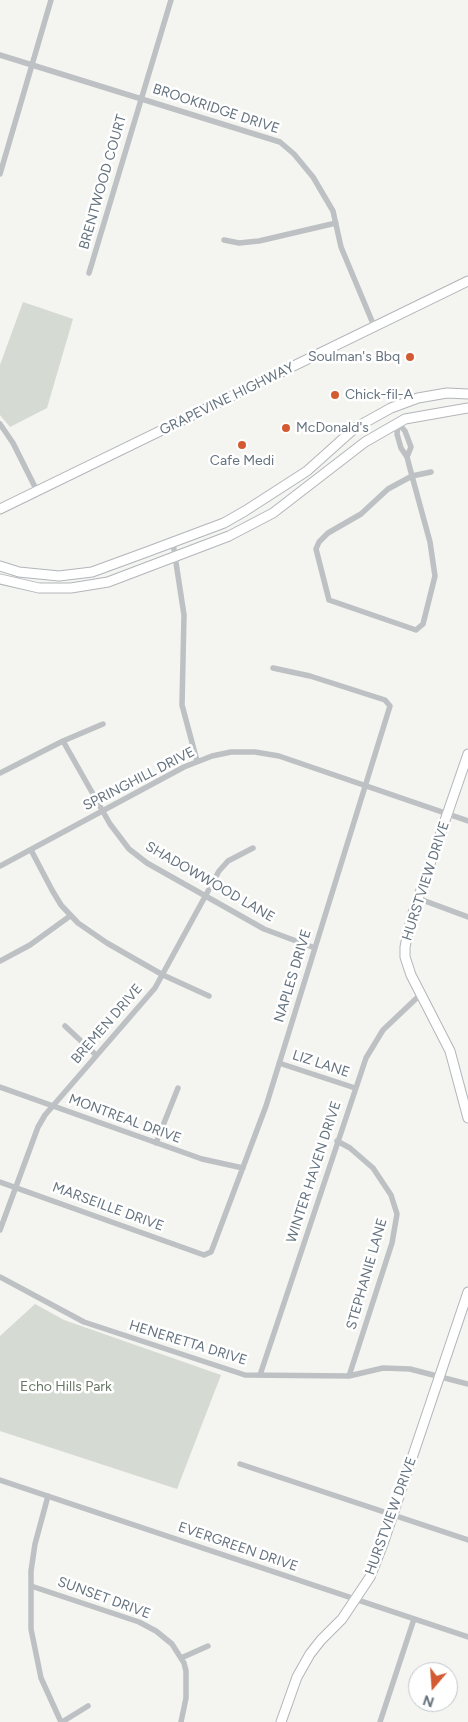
<!DOCTYPE html>
<style>
body{margin:0}
#map{position:relative;width:468px;height:1722px;overflow:hidden;background:#f4f4f0;font-family:Figtree,sans-serif}
canvas{display:block}
.north{position:absolute;left:408px;top:1662px;width:50px;height:50px;box-sizing:border-box;background:#fff;border:1px solid #c1c7cc;border-radius:50%;rotate:198deg;font-size:14px;font-weight:700;line-height:20px;text-align:center;color:#65737f}
.north::after{content:'';display:block;margin:auto;width:18px;height:22px;background:#d35a31;clip-path:polygon(50% 0,100% 100%,50% 72%,0 100%)}
</style>
<div id="map">
<canvas width="468" height="1722"></canvas>
<div class="north">N</div>
</div>
<script>
const ctx = document.querySelector('canvas').getContext('2d');
ctx.lineJoin = 'round';
function paint(path, color) {
  ctx.fillStyle = color;
  ctx.fill(path, 'evenodd');
}
function poly(rows) {
  const path = new Path2D();
  for (const r of rows) {
    path.moveTo(r[0], r[1]);
    for (let i = 2; i < r.length; i += 2) path.lineTo(r[i], r[i + 1]);
  }
  return path;
}
function stroke(path, color, width, dash) {
  ctx.strokeStyle = color;
  ctx.lineWidth = width;
  ctx.lineCap = dash ? 'butt' : 'round';
  ctx.setLineDash(dash || []);
  ctx.stroke(path);
}
function label(font, color, halo, rows, align = 'center') {
  ctx.font = font + ' Figtree,sans-serif';
  ctx.lineWidth = 5;
  ctx.setLineDash([]);
  ctx.textBaseline = 'middle';
  ctx.strokeStyle = halo;
  ctx.fillStyle = color;
  for (const [text, x, y, turn = 0] of rows) {
    ctx.save();
    ctx.translate(x, y);
    ctx.rotate((+turn || 0) * Math.PI / 180);
    ctx.textAlign = isNaN(turn) ? turn : align;
    if (halo) ctx.strokeText(text, 0, 0);
    ctx.fillText(text, 0, 0);
    ctx.restore();
  }
}
const green = poly([
 [23,302,73,319,47,408,10,427,0,415,0,365],
 [35,1304,64,1320,221,1375,177,1489,0,1431,0,1336]
]);
const street = poly([
 [0,55,280,142,294,154,313,177,333,211,341,247,374,326],
 [0,174,51,0],
 [224,240,239,243,259,241,336,223],
 [89,273,171,0],
 [398,423,397,434,401,448,407,457,412,476,431,472],
 [398,423,405,431,411,447,407,457],
 [0,424,13,443,37,491],
 [412,476,430,542,435,576,423,624,416,630,329,600,316,549,319,542,328,533,361,514,388,489,412,476],
 [173,543,184,615,182,705,197,761],
 [63,741,110,824,129,849,147,863,264,929,315,948],
 [0,773,63,741,103,724],
 [31,850,52,890,61,905,78,923,107,943,163,975,209,996],
 [0,866,184,767,212,756,231,752,255,752,279,756,468,821],
 [417,898,468,917],
 [0,961,30,945,70,916],
 [65,1026,96,1055],
 [279,1063,355,1088],
 [0,1087,202,1159,243,1168],
 [337,1141,350,1148,373,1168,391,1195,397,1214,392,1243,349,1376],
 [156,1143,178,1088],
 [0,1182,204,1255,211,1252,213,1247,266,1106,390,706,385,700,310,676,273,668],
 [0,1230,38,1127,45,1115,155,988,219,871,228,861,253,848],
 [0,1277,84,1322,245,1375,349,1376,383,1368,410,1369,468,1384],
 [260,1375,366,1058,383,1030,422,993],
 [240,1464,468,1540],
 [0,1480,468,1637],
 [48,1496,35,1544,31,1571,31,1629,41,1678,61,1722],
 [31,1586,139,1622,156,1631,172,1644,184,1663,186,1671,186,1698,181,1722],
 [181,1658,208,1646],
 [62,1722,88,1706],
 [380,1722,414,1619]
]);
const secondary = poly([
 [0,566,19,572,59,576,92,572,144,553,224,523,245,511,307,471,355,428,391,408,418,398,447,393,468,394],
 [0,579,39,588,71,588,108,582,229,536,273,513,365,442,405,419,468,408],
 [468,754,411,919,405,947,405,957,411,975,450,1051,468,1118],
 [281,1722,297,1677,310,1654,321,1640,342,1619,370,1577,383,1544,468,1292]
]);
const primary = poly([
 [0,509,468,281]
]);
const markers = [
 [410,357,5,"#d35a31"],
 [335,395,5,"#d35a31"],
 [286,428,5,"#d35a31"],
 [242,445,5,"#d35a31"]
];
const streetNames = [
 ["BROOKRIDGE DRIVE",216,109,18],
 ["BRENTWOOD COURT",103,182,-74],
 ["GRAPEVINE HIGHWAY",227,399,-26],
 ["SPRINGHILL DRIVE",139,779,-27],
 ["HURSTVIEW DRIVE",426,881,-72],
 ["SHADOWWOOD LANE",210,882,30],
 ["NAPLES DRIVE",293,976,-73],
 ["BREMEN DRIVE",107,1024,-49],
 ["LIZ LANE",321,1064,18],
 ["MONTREAL DRIVE",125,1119,20],
 ["WINTER HAVEN DRIVE",314,1172,-72],
 ["MARSEILLE DRIVE",108,1207,20],
 ["STEPHANIE LANE",367,1274,-74],
 ["HENERETTA DRIVE",188,1343,17],
 ["HURSTVIEW DRIVE",391,1516,-70],
 ["EVERGREEN DRIVE",238,1547,19],
 ["SUNSET DRIVE",104,1598,20]
];
const poiNames = [
 ["Soulman's Bbq",400,357,"right"],
 ["Chick-fil-A",345,395],
 ["McDonald's",296,428],
 ["Cafe Medi",242,461,"center"]
];
const parkNames = [
 ["Echo Hills Park",66,1387]
];
paint(green, '#d5dad2');
stroke(secondary, '#b2b6ba', 11);
stroke(primary, '#b1b5b8', 11);
stroke(street, '#bdc1c4', 5.5);
stroke(secondary, '#fff', 9);
stroke(primary, '#fff', 9);
for (const [x, y, r, color] of markers) {
  const dot = new Path2D();
  dot.arc(x, y, r, 0, 2 * Math.PI);
  ctx.fillStyle = color;
  ctx.fill(dot);
  stroke(dot, '#fff', 2);
}
label('14px', '#65737f', '#fff', streetNames);
label('14px', '#65737f', '#fff', poiNames, 'left');
label('14px', '#677764', '#fff', parkNames);
</script>
